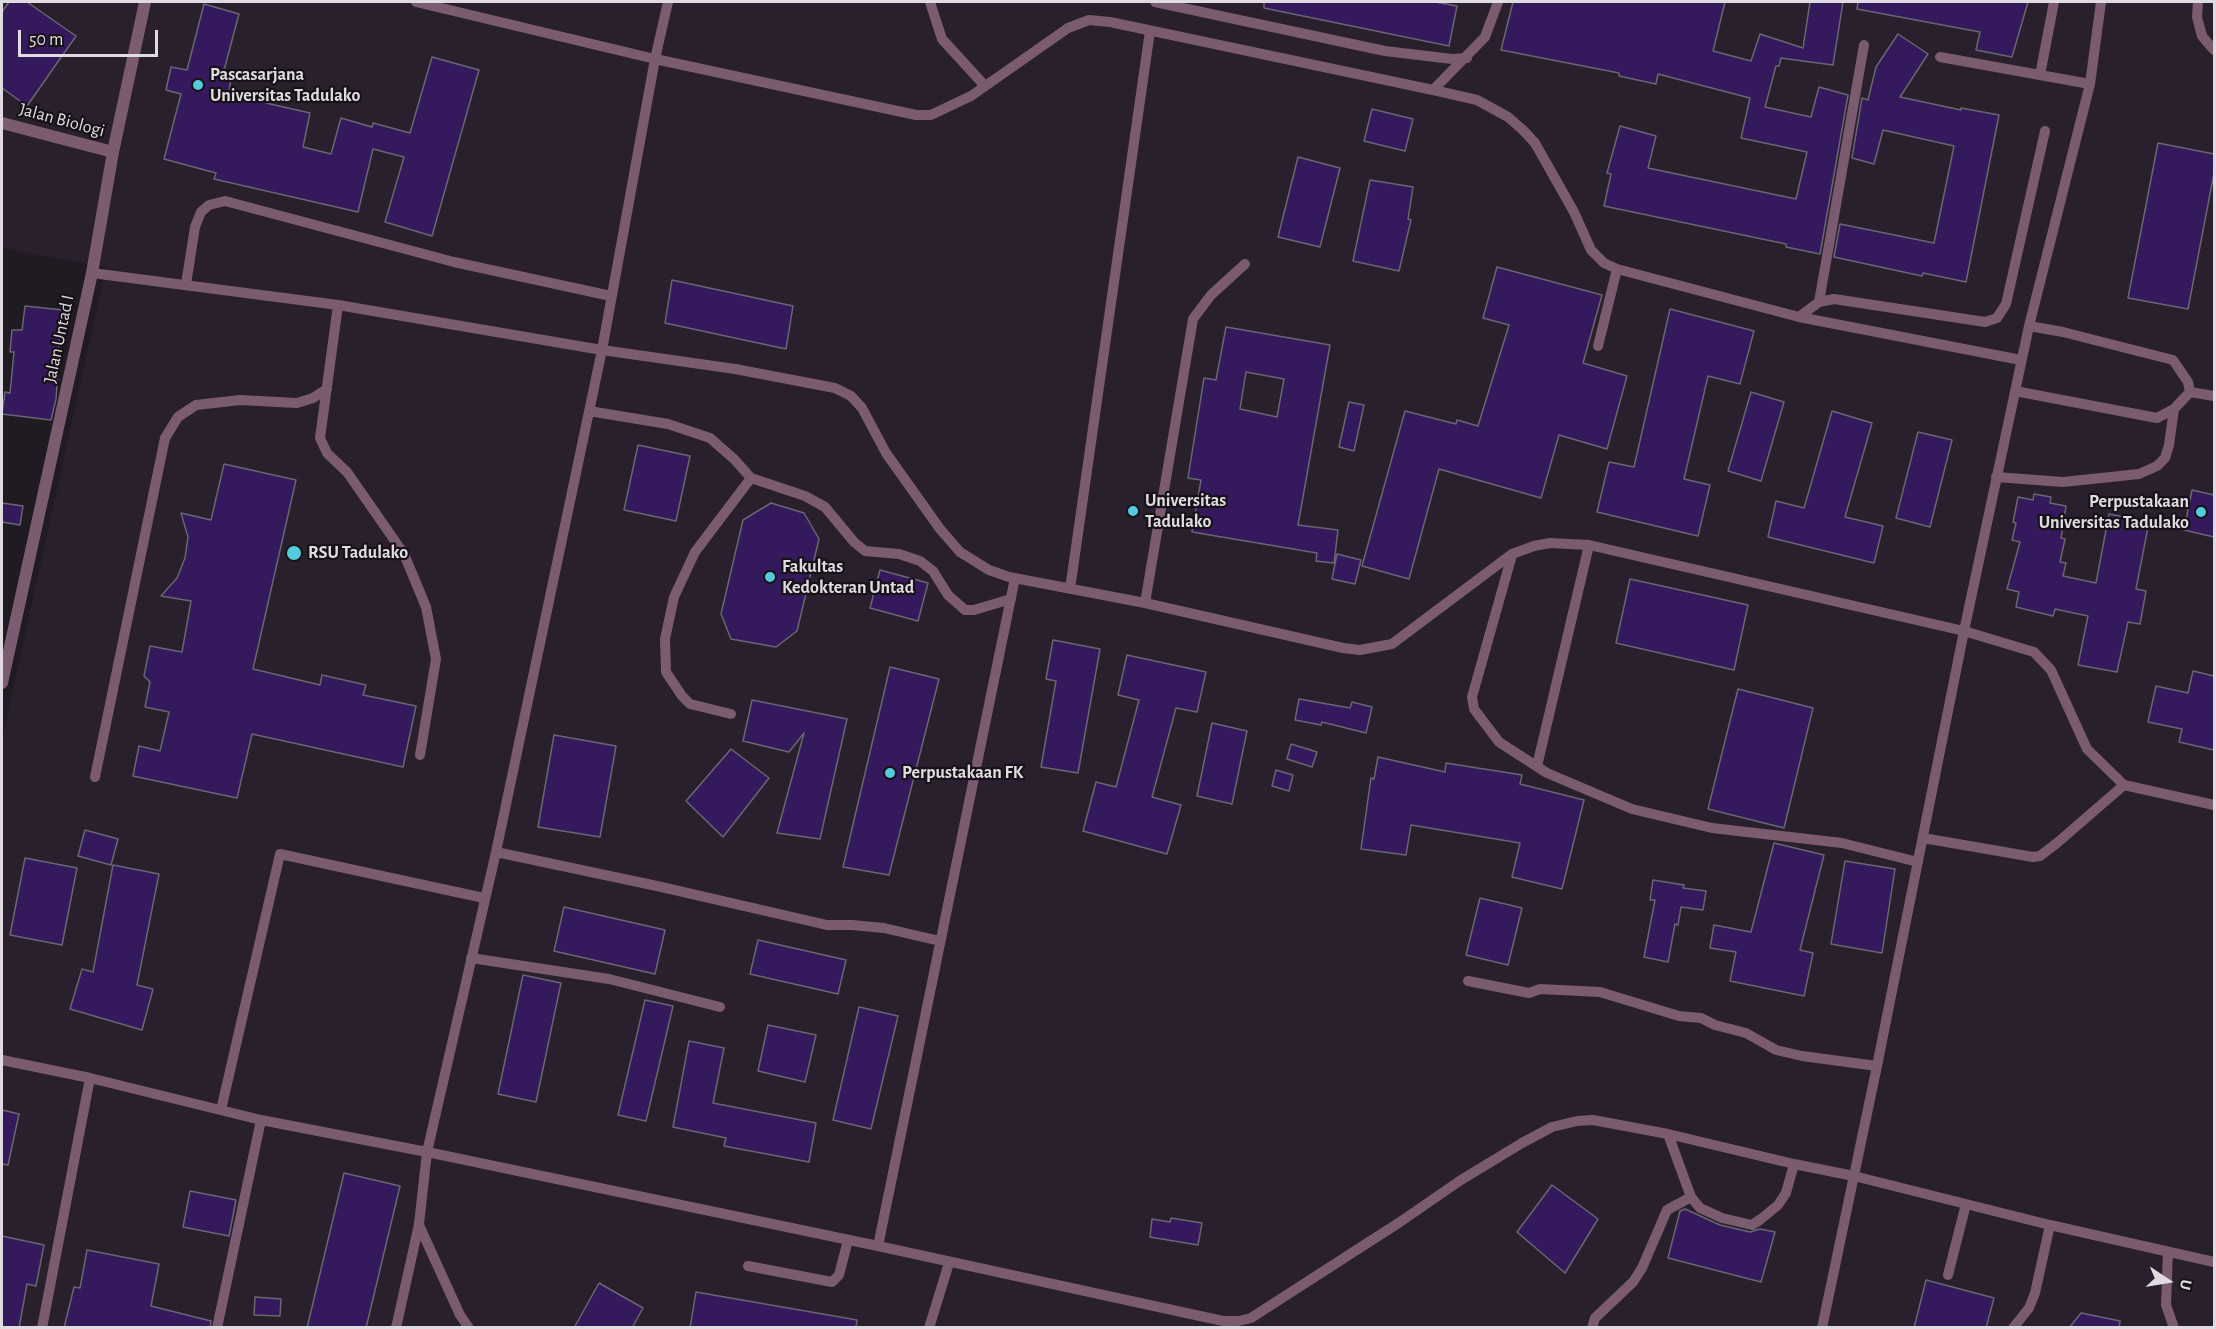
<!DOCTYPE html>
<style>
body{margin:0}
#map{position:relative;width:2216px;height:1329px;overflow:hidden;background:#201a22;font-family:"Alegreya Sans",sans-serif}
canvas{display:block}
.frame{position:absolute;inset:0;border:3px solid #e0dbe1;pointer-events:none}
.north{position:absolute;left:2138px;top:1251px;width:60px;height:60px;-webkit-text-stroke:4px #171118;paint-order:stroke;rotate:102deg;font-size:16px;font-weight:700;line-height:24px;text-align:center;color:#e0dbe1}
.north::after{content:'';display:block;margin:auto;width:21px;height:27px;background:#e0dbe1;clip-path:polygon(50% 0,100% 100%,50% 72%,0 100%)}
.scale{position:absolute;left:18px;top:30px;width:140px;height:27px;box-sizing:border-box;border:3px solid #e0dbe1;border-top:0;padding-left:8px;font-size:18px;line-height:21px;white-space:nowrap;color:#e0dbe1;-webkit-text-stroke:4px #171118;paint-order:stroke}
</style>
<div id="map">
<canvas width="2216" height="1329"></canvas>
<div class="frame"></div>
<div class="north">U</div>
<div class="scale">50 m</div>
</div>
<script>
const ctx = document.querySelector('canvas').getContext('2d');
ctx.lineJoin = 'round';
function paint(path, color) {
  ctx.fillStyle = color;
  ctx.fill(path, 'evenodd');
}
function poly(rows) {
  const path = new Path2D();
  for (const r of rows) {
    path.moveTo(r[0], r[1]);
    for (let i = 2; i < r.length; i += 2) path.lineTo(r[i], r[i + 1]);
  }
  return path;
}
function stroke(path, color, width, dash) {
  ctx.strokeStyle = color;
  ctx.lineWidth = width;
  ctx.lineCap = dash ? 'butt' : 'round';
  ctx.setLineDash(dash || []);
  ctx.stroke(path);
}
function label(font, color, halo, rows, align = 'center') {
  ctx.font = font + ' "Alegreya Sans",sans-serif';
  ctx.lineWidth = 4.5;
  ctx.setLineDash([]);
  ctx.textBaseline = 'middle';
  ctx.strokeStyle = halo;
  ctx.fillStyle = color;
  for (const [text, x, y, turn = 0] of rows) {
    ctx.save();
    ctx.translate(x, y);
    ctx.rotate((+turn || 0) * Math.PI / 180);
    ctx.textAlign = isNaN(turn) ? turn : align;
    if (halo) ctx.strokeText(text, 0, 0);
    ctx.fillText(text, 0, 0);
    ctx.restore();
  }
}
const built = poly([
 [2,2,2214,2,2214,1327,2,1328,2,739,106,267,2,248]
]);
const building = poly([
 [9,2,27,2,76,36,27,106,2,88,2,12,9,2],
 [1264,2,1435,2,1457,6,1449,46,1264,8,1264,2],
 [1513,2,1725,2,1713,51,1751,61,1760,34,1803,48,1810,2,1843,2,1833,65,1781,58,1779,66,1776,66,1765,107,1811,117,1819,87,1848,95,1820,254,1786,247,1786,244,1604,206,1611,174,1607,173,1620,126,1656,136,1648,168,1796,199,1807,152,1741,138,1750,98,1658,74,1656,84,1619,76,1619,73,1501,50,1513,2],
 [1858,2,2028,2,2012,57,1976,50,1980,32,1857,9,1858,2],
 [204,4,239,14,222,78,231,80,229,91,267,99,266,103,310,113,303,147,331,154,341,118,372,127,373,123,410,133,432,57,479,70,432,236,385,222,404,157,373,149,358,212,214,179,216,173,164,159,181,94,166,90,171,67,187,70,204,4],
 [1898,34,1928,54,1900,97,1961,110,1961,108,1999,115,1966,282,1923,273,1922,276,1834,257,1840,224,1934,243,1954,146,1883,130,1874,164,1852,158,1862,98,1868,100,1876,67,1898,34],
 [1372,109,1413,119,1405,151,1364,141,1372,109],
 [2158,143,2214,154,2214,173,2188,309,2128,298,2158,143],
 [1298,157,1340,168,1320,247,1278,237,1298,157],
 [1370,180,1413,187,1408,219,1411,220,1399,271,1353,261,1370,180],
 [1497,267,1602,295,1583,363,1627,376,1607,449,1559,435,1541,498,1439,469,1409,579,1362,566,1405,411,1456,424,1457,420,1478,426,1509,325,1483,318,1497,267],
 [672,280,793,306,786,349,665,323,672,280],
 [25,306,63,310,57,359,59,359,56,399,51,420,2,414,5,392,10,393,14,352,10,352,12,330,22,330,25,306],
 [1670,309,1754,331,1740,384,1708,376,1684,479,1710,485,1698,536,1597,512,1609,462,1634,467,1670,309],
 [1226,327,1330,345,1298,525,1338,530,1334,563,1316,561,1317,553,1192,532,1201,480,1188,478,1204,378,1216,380,1226,327],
 [1246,372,1284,379,1277,417,1240,409,1246,372],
 [1751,392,1784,402,1761,481,1728,471,1751,392],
 [1349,402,1364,405,1354,451,1339,447,1349,402],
 [1832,411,1872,423,1845,517,1883,526,1874,563,1768,537,1776,501,1804,508,1832,411],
 [1918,432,1952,440,1930,527,1896,518,1918,432],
 [638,445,690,456,676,521,624,510,638,445],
 [224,464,296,480,253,669,320,685,322,675,366,685,363,695,416,706,403,767,252,734,237,798,133,776,139,746,160,751,169,712,145,707,150,682,144,676,150,646,182,652,191,601,161,596,177,578,185,558,188,537,181,513,211,520,224,464],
 [2192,490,2214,495,2214,537,2184,530,2192,490],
 [2034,494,2051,497,2050,503,2066,506,2061,538,2065,539,2060,562,2066,563,2063,576,2096,583,2109,514,2149,522,2136,589,2146,591,2140,624,2128,622,2117,672,2078,665,2088,616,2055,609,2053,616,2016,607,2019,592,2007,589,2020,542,2012,540,2016,523,2013,522,2018,497,2033,500,2034,494],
 [2,503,23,506,20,525,2,522,2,503],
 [771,503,804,513,819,539,797,631,776,647,731,639,721,614,743,520,771,503],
 [1337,554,1361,560,1355,584,1332,579,1337,554],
 [880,570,928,583,918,621,870,608,880,570],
 [1630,579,1748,605,1734,670,1616,643,1630,579],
 [1053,640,1100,649,1078,773,1041,767,1056,681,1046,679,1053,640],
 [1127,655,1206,672,1197,712,1176,708,1152,797,1181,805,1167,854,1083,831,1096,782,1116,787,1139,700,1118,695,1127,655],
 [890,667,939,679,889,875,843,867,890,667],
 [2193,671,2214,676,2214,750,2179,742,2182,729,2148,722,2156,686,2188,693,2193,671],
 [1738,689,1813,708,1784,828,1708,809,1738,689],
 [1299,699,1350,708,1352,702,1372,707,1366,733,1322,722,1321,725,1295,720,1299,699],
 [752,700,847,719,820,839,777,833,804,733,789,752,743,741,752,700],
 [1212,723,1247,731,1232,804,1197,796,1212,723],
 [554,735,616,746,600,837,538,827,554,735],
 [1291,744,1317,752,1312,767,1287,759,1291,744],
 [731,749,769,778,723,837,686,801,731,749],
 [1378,757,1445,772,1446,763,1522,775,1520,784,1584,800,1562,889,1512,877,1520,843,1411,825,1406,855,1361,849,1371,778,1374,779,1378,757],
 [1276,770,1293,775,1289,791,1272,786,1276,770],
 [85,830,118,839,111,865,78,856,85,830],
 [1774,843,1824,855,1800,950,1813,953,1804,996,1730,981,1736,952,1710,948,1714,925,1751,932,1774,843],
 [25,858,77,868,62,945,10,935,25,858],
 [1845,861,1895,869,1882,953,1831,944,1845,861],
 [113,865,159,874,137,985,153,989,142,1030,70,1009,82,969,93,972,113,865],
 [1653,880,1684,885,1683,888,1706,891,1703,910,1681,907,1678,925,1675,924,1668,962,1644,957,1655,900,1650,900,1653,880],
 [1480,898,1522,908,1508,965,1466,955,1480,898],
 [564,907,665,930,655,974,554,951,564,907],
 [758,940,846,960,838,994,750,974,758,940],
 [523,975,561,983,536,1102,498,1094,523,975],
 [645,1000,673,1006,646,1121,618,1115,645,1000],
 [859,1007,898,1016,871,1129,833,1120,859,1007],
 [768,1025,816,1035,805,1082,758,1071,768,1025],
 [689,1041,724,1048,713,1103,816,1123,809,1162,724,1146,726,1138,673,1127,689,1041],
 [2,1110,19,1114,8,1165,2,1164,2,1110],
 [344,1173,400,1186,366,1328,307,1328,344,1173],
 [1552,1185,1598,1219,1565,1273,1517,1232,1552,1185],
 [190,1191,236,1200,229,1236,183,1227,190,1191],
 [1685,1209,1720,1225,1750,1232,1760,1229,1775,1232,1761,1282,1668,1258,1680,1211,1685,1209],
 [1171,1218,1202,1223,1198,1245,1150,1237,1152,1219,1170,1222,1171,1218],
 [2,1236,44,1245,36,1286,27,1284,19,1328,2,1328,2,1236],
 [87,1250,159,1264,151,1306,211,1321,210,1328,64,1328,74,1287,80,1288,87,1250],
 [1926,1280,1994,1298,1986,1328,1914,1328,1926,1280],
 [599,1283,643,1308,632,1328,574,1328,599,1283],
 [696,1292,857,1320,856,1328,690,1328,696,1292],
 [255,1297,281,1299,280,1316,254,1315,255,1297],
 [2081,1313,2120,1321,2119,1328,2069,1328,2081,1313]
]);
const lane = poly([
 [416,2,655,59,916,115,931,115,971,96,1068,28,1089,20,1110,22,1433,90,1477,100,1508,117,1523,130,1535,143,1574,212,1591,250,1604,263,1617,269,1799,317,2021,360],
 [930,2,942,39,985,86],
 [1155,2,1385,51,1452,59,1467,58],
 [2198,2,2197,17,2202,36,2214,50],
 [1940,57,2090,84],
 [2040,75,2054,2],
 [1433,90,1485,37,1498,2],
 [92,273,338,305,602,350,735,369,835,388,851,396,862,408,886,453,940,529,960,552,989,570,1009,577,1145,603,1343,648,1360,650,1392,644,1512,554,1534,546,1550,543,1589,545,1964,631,2034,652,2051,670,2087,749,2124,785,2214,805],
 [186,284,195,227,201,212,209,205,225,201,454,262,611,296],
 [1819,302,1864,45],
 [338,305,320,438,327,453,347,472,404,554,426,607,436,659,420,755],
 [1799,317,1819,302,1834,299,1985,322,1997,318,2006,304,2045,131],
 [2029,326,2063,332,2173,360,2188,382,2190,392],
 [1598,346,1617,269],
 [2015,391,2157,418,2174,409,2190,392,2214,396],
 [589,411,668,424,710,438,734,459,751,478,805,496,825,507,854,542,865,551,899,554,920,561,933,571,948,595,965,610,974,610,1011,599],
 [1996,477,2063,482,2139,474,2157,466,2165,458,2169,445,2174,409],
 [1512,555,1472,697,1474,709,1499,742,1547,773,1632,809,1712,828,1842,843,1918,862],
 [1070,589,1150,31],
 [1145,603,1193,319,1211,295,1245,264],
 [731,714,690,704,682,696,666,672,665,639,674,597,695,552,751,478],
 [1537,766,1589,545],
 [95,777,165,438,178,417,196,405,240,400,297,403,313,398,327,389],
 [1923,838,2033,857,2040,856,2057,843,2124,785],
 [496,852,657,886,827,925,852,925,884,928,940,941],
 [471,958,609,979,720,1007],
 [1468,981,1529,993,1540,989,1600,992,1679,1016,1701,1018,1715,1025,1746,1033,1776,1050,1802,1056,1877,1066],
 [2,1060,90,1078,261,1120,427,1152,878,1246,1223,1321,1239,1321,1251,1318,1400,1222,1461,1180,1522,1143,1552,1127,1577,1121,1593,1120,1668,1134,1794,1164,1854,1176,2050,1225,2214,1262],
 [221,1110,280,854,484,898],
 [1668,1134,1691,1197,1700,1208,1722,1218,1752,1225,1761,1219,1778,1205,1786,1193,1794,1164],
 [419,1225,460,1315,469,1328],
 [878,1246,1015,578],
 [2168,1252,2166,1305,2174,1328],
 [748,1266,832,1282,839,1275,848,1240],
 [1948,1275,1966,1204],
 [42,1328,90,1078],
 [217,1328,261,1120],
 [396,1328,419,1224,427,1152,496,852,602,350,655,59,668,2],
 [929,1328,949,1263],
 [1592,1328,1595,1318,1633,1282,1642,1268,1667,1210,1691,1197],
 [1822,1328,1877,1066,1964,631,2029,326,2090,84,2101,2],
 [2013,1328,2029,1308,2035,1293,2050,1225]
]);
const street = poly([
 [2,123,113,152],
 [2,683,92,273,113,152,145,2]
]);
const markers = [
 [198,85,6,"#53cbdc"],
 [1133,511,6,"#53cbdc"],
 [2201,512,6,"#53cbdc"],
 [294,553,8,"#53cbdc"],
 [770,577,6,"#53cbdc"],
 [890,773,6,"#53cbdc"]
];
const poiNames = [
 ["Pascasarjana",210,75],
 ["Universitas Tadulako",210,96],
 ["Universitas",1145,501],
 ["Tadulako",1145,522],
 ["Perpustakaan",2189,502,"right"],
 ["Universitas Tadulako",2189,523,"right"],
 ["RSU Tadulako",308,553],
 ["Fakultas",782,567],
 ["Kedokteran Untad",782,588],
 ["Perpustakaan FK",902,773]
];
const streetNames = [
 ["Jalan Biologi",62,120,15],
 ["Jalan Untad I",59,339,-78]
];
paint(built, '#2a202d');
paint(building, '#341a5c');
stroke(building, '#686671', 1.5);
stroke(lane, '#7a5b6f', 10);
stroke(street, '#7a5b6f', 12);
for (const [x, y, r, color] of markers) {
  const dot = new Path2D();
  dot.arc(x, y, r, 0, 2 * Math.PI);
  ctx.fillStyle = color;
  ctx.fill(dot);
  stroke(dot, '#171118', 2);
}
label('bold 18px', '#e0dbe1', '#171118', poiNames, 'left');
label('18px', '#e0dbe1', '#171118', streetNames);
</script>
